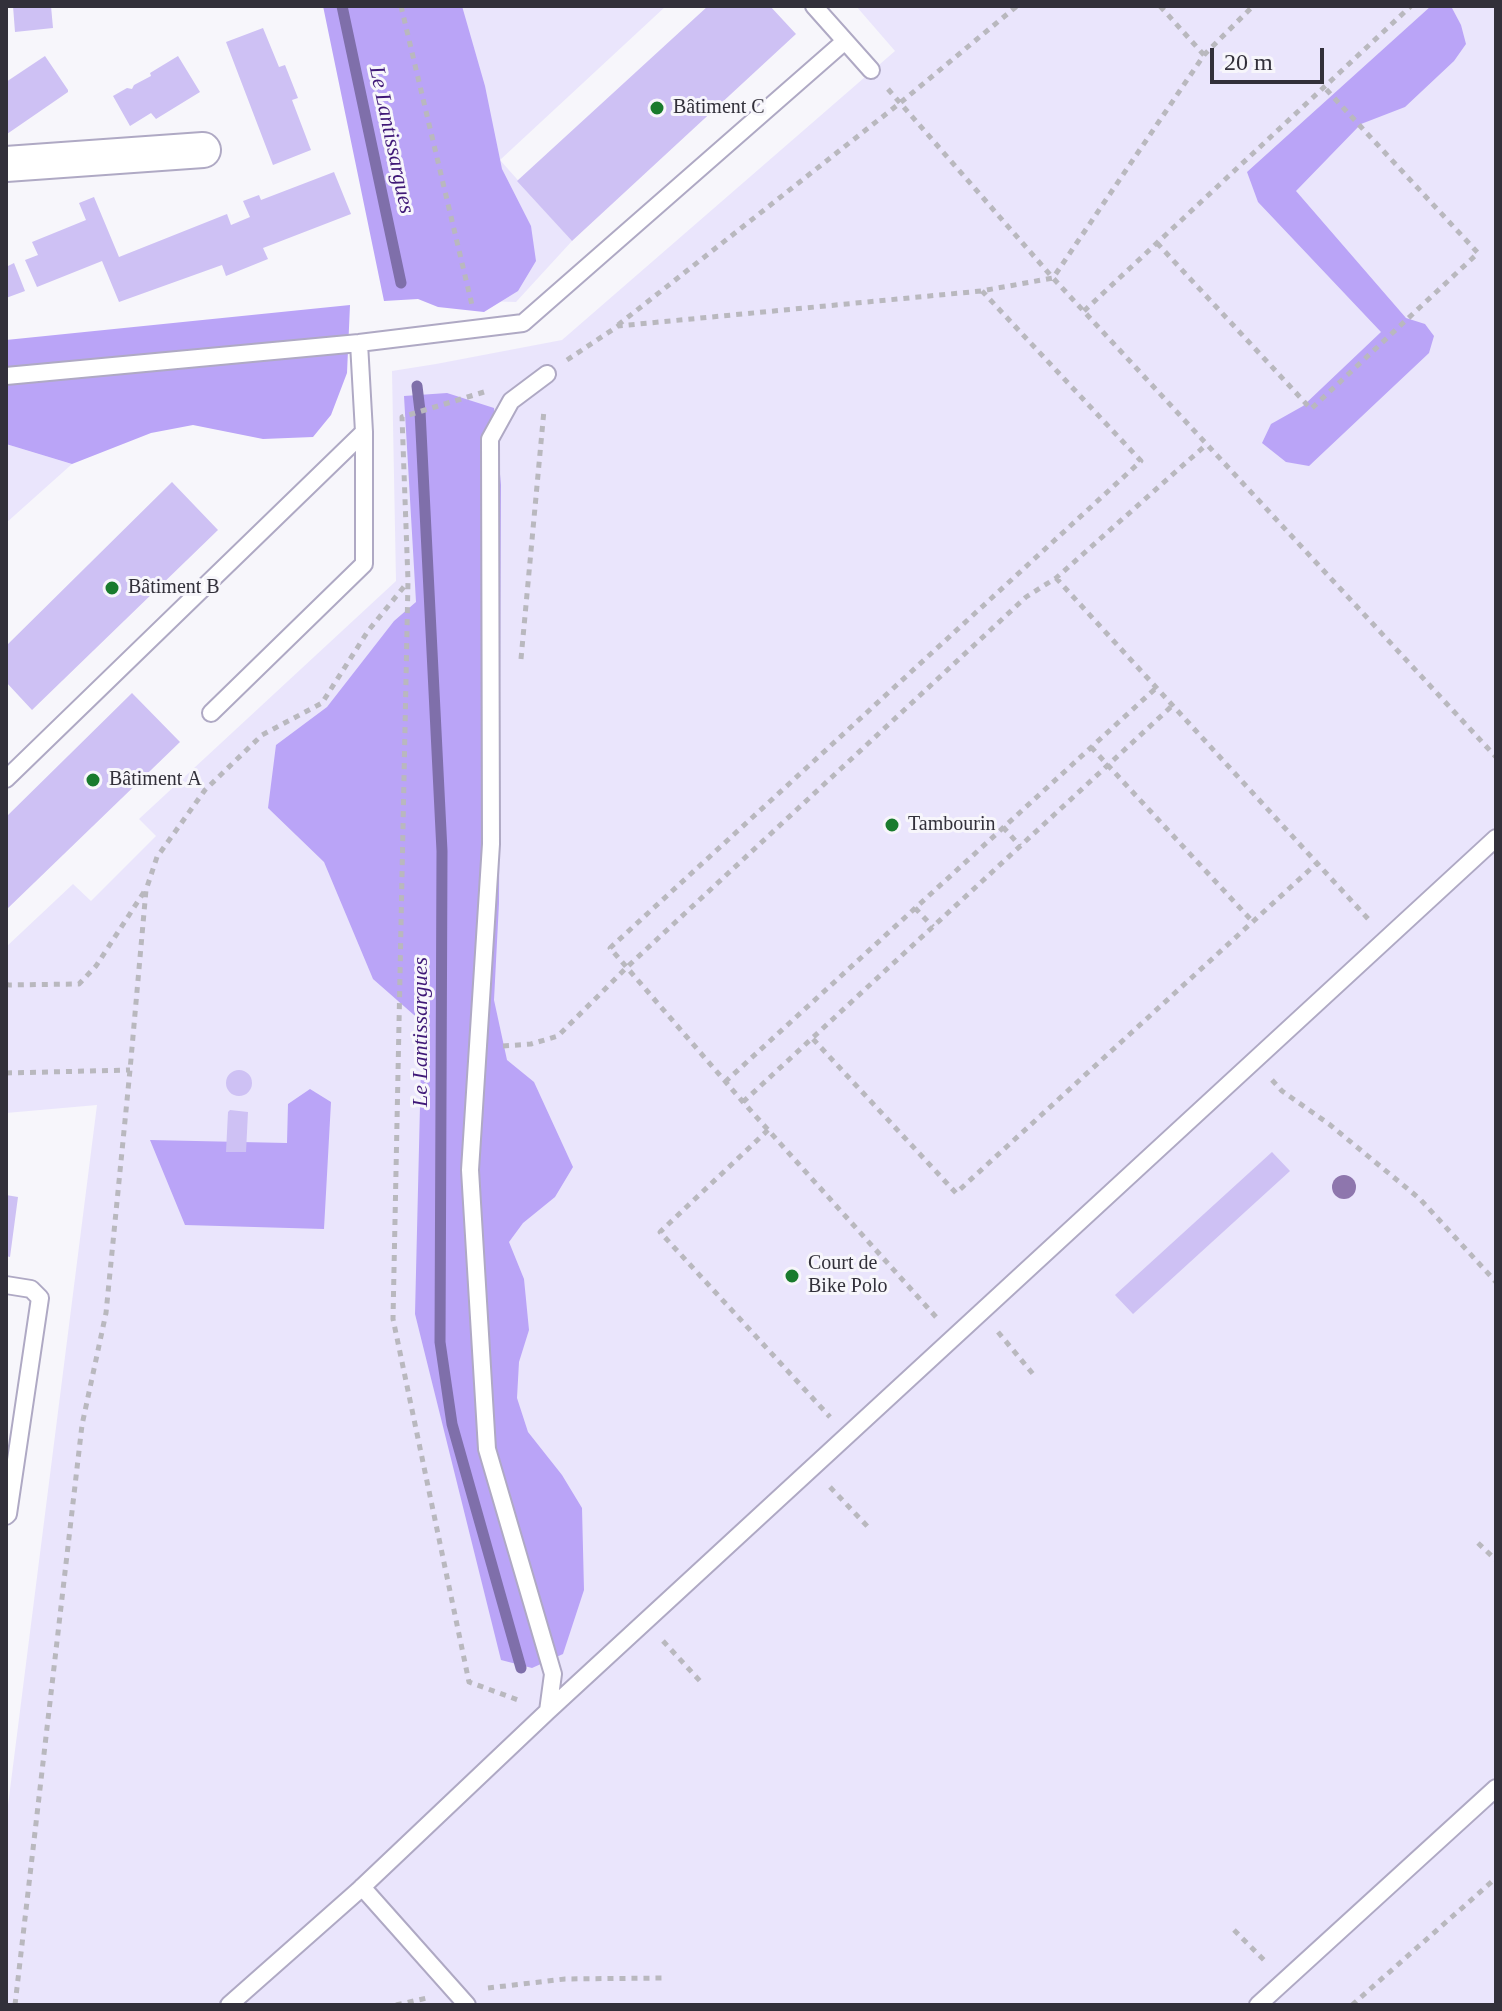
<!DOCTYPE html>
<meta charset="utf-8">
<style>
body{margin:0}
#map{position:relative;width:1502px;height:2011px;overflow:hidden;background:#f7f6fb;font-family:Georgia,serif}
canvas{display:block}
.frame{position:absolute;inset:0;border:8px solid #32303a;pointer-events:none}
.scale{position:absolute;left:1210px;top:48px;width:114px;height:36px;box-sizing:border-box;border:4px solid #32303a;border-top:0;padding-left:10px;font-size:24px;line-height:28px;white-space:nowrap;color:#32303a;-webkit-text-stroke:6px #f7f6fb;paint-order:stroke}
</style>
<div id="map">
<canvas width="1502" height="2011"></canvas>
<div class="frame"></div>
<div class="scale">20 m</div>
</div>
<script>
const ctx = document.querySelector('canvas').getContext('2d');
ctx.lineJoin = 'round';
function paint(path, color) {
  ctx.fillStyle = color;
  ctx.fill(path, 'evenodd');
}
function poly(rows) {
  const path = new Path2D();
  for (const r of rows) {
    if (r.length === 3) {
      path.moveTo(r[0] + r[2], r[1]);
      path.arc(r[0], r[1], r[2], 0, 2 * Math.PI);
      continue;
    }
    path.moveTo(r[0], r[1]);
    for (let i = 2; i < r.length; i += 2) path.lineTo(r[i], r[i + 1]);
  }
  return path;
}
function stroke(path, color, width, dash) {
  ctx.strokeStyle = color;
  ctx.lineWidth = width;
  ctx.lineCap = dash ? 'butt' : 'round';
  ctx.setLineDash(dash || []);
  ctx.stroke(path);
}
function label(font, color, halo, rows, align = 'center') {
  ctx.font = font + ' Georgia,serif';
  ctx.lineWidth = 6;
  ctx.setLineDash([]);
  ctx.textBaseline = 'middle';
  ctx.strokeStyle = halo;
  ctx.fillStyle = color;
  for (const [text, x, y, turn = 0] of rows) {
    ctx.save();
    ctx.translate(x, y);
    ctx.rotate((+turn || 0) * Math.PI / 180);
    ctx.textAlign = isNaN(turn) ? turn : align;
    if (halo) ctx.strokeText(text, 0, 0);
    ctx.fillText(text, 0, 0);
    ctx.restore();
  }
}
const green = poly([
 [357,6,666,6,500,160,572,241,516,302,418,299],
 [856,6,1496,6,1496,2005,6,2005,6,1821,97,1105,6,1113,6,947,73,884,91,901,156,836,139,819,396,581,392,371,436,364,562,340,895,51],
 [6,444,72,464,6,523]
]);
const forest = poly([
 [323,6,462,6,485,86,502,169,531,226,536,261,518,291,484,312,438,307,418,299,384,301],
 [1431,6,1446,6,1452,8,1461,25,1466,44,1454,61,1405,107,1361,124,1296,191,1406,318,1425,324,1434,336,1429,353,1309,466,1286,462,1262,443,1271,424,1303,406,1381,332,1258,202,1247,172],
 [350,305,347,373,331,415,313,437,263,439,193,425,151,433,72,464,6,444,6,340],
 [447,393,494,408,501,485,499,903,494,1000,507,1060,534,1082,573,1167,555,1197,523,1223,509,1242,524,1279,529,1330,519,1362,517,1398,528,1432,562,1475,582,1508,584,1590,563,1654,532,1668,501,1660,415,1314,422,1022,373,979,324,862,268,808,276,745,327,707,394,621,416,602,404,396],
 [310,1089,331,1102,324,1229,185,1225,150,1140,287,1143,288,1104]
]);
const stream = poly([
 [342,6,401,283],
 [417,386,420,411,442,851,440,1342,452,1424,521,1668]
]);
const building = poly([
 [13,6,51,6,53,28,15,32],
 [708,6,770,6,796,34,572,241,517,181],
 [263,28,279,67,285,65,298,98,292,100,311,150,273,165,226,42],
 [45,56,68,90,68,92,7,134,6,82],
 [178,56,200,92,156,119,151,113,130,126,113,96,127,88,132,89,134,85,151,76,150,73],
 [334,172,351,214,263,248,268,259,226,276,222,265,119,302,102,261,37,287,25,260,38,255,32,242,86,220,79,203,94,197,119,257,227,214,231,225,250,217,243,201,259,195,261,200],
 [14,263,25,291,6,298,6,267],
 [172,482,218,530,32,710,6,682,6,646],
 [132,693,180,742,6,910,6,817],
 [239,1083,13],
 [230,1110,248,1112,246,1152,226,1152,228,1112],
 [1272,1152,1290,1171,1133,1314,1115,1295],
 [6,1195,18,1197,10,1257,6,1256]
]);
const path = poly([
 [401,6,472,305],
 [1160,6,1204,55],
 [888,89,1053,278,1496,757],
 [1157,243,1311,409,1478,253,1324,87],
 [1084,311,1411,6],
 [618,325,900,103,1017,6],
 [567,360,618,326,981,291,1053,278,1204,55,1253,6],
 [484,392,402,417,408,581,393,1319,469,1682,521,1701],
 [1056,578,1370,921],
 [521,659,544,410],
 [1091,747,1253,922],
 [1003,827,1020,846],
 [915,908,933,927],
 [6,984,9,985,79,984,96,966,144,892],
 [813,1039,956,1193,1317,863],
 [503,1046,531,1044,558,1036,626,968,1026,597,1056,578,1207,444],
 [6,1073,130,1070],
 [1272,1080,1282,1091,1329,1124,1420,1199,1496,1282],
 [725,1082,1156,688],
 [743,1102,1173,705],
 [768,1130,660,1232,830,1417],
 [936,1317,743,1102,610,948,1141,461,982,291],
 [998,1332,1033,1374],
 [830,1487,868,1527],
 [1478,1543,1496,1560],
 [663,1641,700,1681],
 [1234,1930,1267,1963],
 [488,1988,565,1979,662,1978],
 [15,2005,82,1425,106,1313,130,1070,146,890,157,857,205,790,262,735,322,703,368,631,407,583],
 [396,2005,427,1998],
 [1352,2005,1496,1878]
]);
const lane = poly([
 [814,6,871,70],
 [547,374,511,401,490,439,491,844,470,1170,487,1449,553,1674,548,1711],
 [6,376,359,343,523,323,845,41],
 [211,713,364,564,364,432,359,343],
 [6,779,364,432],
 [6,1285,31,1289,40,1298,8,1514,6,1516],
 [362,1887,467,2005],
 [229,2005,358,1891,548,1711,1496,838],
 [1258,2005,1496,1788]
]);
const street = poly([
 [6,164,203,150]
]);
const trees = [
 [1344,1187]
];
const markers = [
 [657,108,8,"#197b2d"],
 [112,588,8,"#197b2d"],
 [93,780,8,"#197b2d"],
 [892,825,8,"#197b2d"],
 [792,1276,8,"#197b2d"]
];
const poiNames = [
 ["Bâtiment C",673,108],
 ["Bâtiment B",128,588],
 ["Bâtiment A",109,780],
 ["Tambourin",908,825],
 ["Court de",808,1264],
 ["Bike Polo",808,1287]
];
const waterNames = [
 ["Le Lantissargues",391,140,78],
 ["Le Lantissargues",421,1032,-90]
];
paint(green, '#eae5fc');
paint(forest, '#baa4f7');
stroke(stream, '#7f6faa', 11);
paint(building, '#cec1f4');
stroke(lane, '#afa9c4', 20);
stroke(street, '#afa9c4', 38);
stroke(path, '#b9b8be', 5, [6, 6]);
stroke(lane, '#fff', 16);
stroke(street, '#fff', 34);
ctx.fillStyle = '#8e76ad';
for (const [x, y] of trees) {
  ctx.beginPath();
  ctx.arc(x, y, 12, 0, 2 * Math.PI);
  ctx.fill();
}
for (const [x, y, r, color] of markers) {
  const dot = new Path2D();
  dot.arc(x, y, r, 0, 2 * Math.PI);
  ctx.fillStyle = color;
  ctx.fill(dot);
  stroke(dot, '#f7f6fb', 3);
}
label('20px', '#32303a', '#f7f6fb', poiNames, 'left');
label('italic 22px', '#3f1877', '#f7f6fb', waterNames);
</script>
